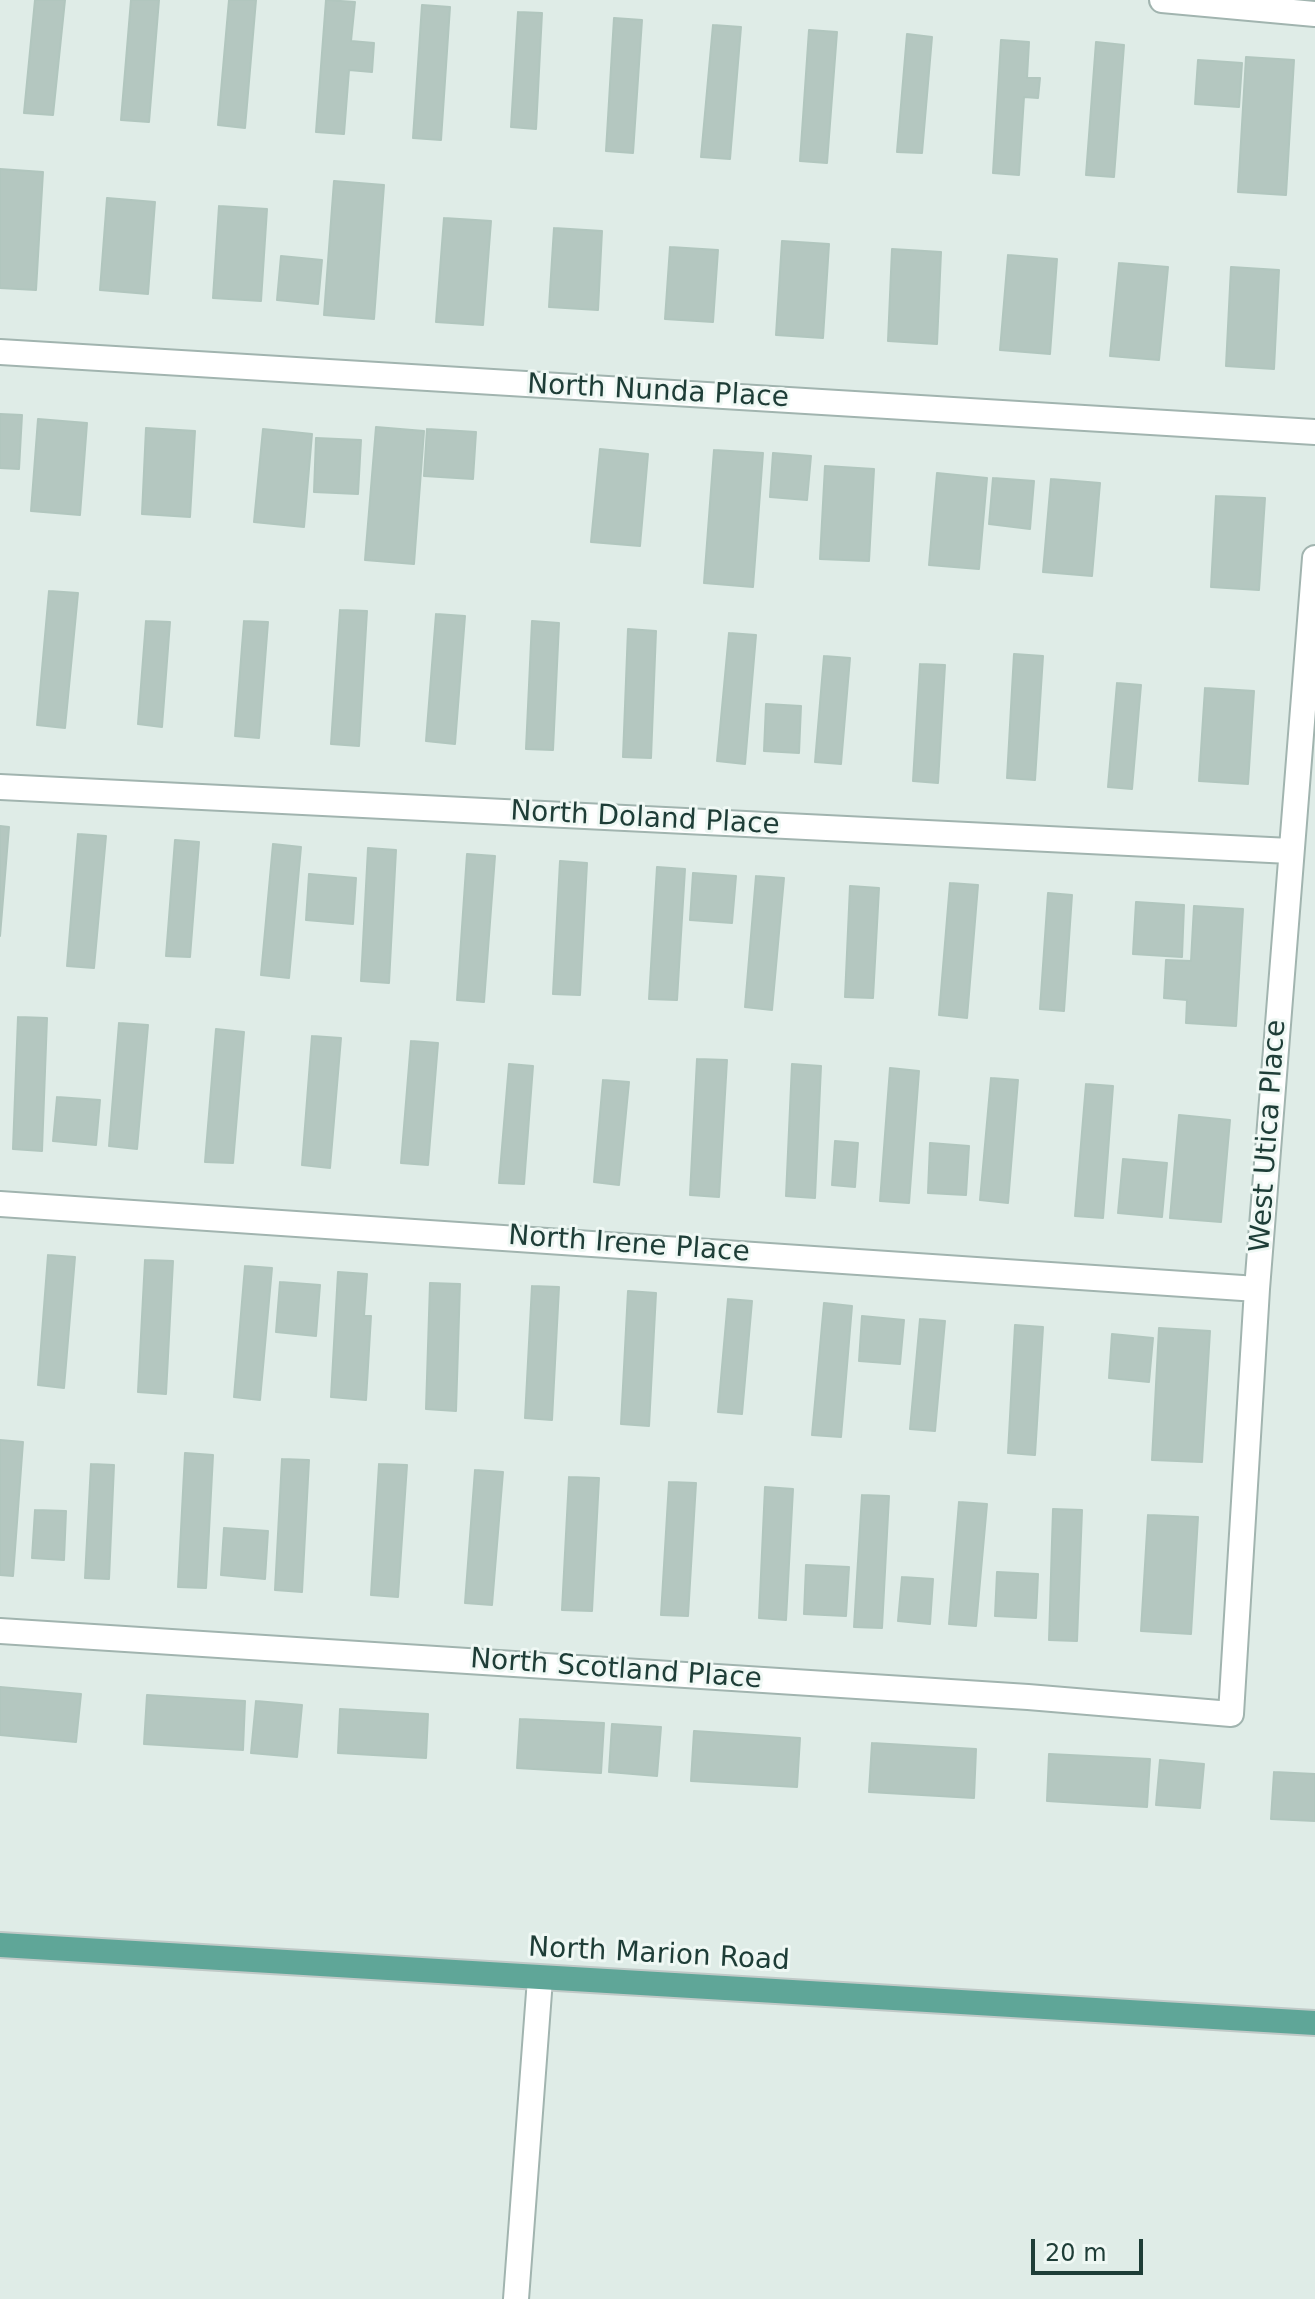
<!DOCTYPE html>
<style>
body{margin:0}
#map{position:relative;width:1315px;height:2299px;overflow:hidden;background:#dfece7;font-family:"DejaVu Sans",sans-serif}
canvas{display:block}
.scale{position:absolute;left:1031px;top:2239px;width:112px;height:36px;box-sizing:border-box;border:4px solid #1e3d37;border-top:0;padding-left:10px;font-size:24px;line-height:28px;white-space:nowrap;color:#1e3d37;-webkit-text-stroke:6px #eff8f4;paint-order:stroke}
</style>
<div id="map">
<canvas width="1315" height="2299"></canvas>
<div class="scale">20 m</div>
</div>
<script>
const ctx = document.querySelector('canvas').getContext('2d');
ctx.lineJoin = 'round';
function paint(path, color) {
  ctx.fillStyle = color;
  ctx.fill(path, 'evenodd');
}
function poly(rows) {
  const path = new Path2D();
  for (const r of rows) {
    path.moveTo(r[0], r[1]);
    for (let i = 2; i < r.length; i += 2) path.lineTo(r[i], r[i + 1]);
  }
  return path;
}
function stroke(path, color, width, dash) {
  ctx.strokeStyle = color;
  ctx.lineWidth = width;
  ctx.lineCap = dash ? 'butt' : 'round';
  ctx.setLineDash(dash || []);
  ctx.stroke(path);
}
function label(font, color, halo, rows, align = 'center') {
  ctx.font = font + ' "DejaVu Sans",sans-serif';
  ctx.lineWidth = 6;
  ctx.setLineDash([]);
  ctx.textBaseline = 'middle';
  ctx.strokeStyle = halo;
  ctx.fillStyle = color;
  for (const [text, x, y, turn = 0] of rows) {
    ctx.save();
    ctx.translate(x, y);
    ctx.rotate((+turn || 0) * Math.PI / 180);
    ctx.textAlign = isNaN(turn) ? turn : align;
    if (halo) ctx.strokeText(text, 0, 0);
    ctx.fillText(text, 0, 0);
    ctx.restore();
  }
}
const building = poly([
 [35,0,65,0,53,115,24,113,35,0],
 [131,0,159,0,149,122,121,120,131,0],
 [229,0,256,0,245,128,218,125,229,0],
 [326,0,355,2,351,41,374,43,372,72,349,70,344,134,316,132,326,0],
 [422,5,450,7,441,140,413,138,422,5],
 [518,12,542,13,536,129,511,127,518,12],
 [614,18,642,20,633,153,606,151,614,18],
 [713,25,741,27,730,159,701,157,713,25],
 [809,30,837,32,827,163,800,161,809,30],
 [907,34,932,37,922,153,897,152,907,34],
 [1001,40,1029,42,1027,78,1040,78,1038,98,1024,97,1019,175,993,173,1001,40],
 [1096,42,1124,45,1114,177,1086,175,1096,42],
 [1246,57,1294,60,1286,195,1238,192,1246,57],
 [1198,60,1242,63,1239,107,1195,104,1198,60],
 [0,169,43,172,36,290,0,288,0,169],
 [334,181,384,185,374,319,324,315,334,181],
 [107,198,155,202,148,294,100,290,107,198],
 [219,206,267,209,261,301,213,298,219,206],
 [444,218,491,221,483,325,436,322,444,218],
 [554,228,602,231,598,310,549,307,554,228],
 [782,241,829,244,823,338,776,335,782,241],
 [670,247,718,250,713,322,665,319,670,247],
 [892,249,941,252,937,344,888,341,892,249],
 [1008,255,1057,259,1050,354,1000,350,1008,255],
 [281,256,322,260,318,304,277,300,281,256],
 [1119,263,1168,267,1159,360,1110,356,1119,263],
 [1231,267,1279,270,1274,369,1226,366,1231,267],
 [0,414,22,415,19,469,0,468,0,414],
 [38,419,87,423,80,515,31,511,38,419],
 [376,427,424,431,414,564,365,560,376,427],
 [146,428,195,431,190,517,142,514,146,428],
 [263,429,312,434,304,527,254,522,263,429],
 [427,429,476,432,473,479,424,476,427,429],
 [316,438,361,440,358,494,314,492,316,438],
 [600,449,648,454,640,546,591,542,600,449],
 [714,450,763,453,753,587,704,583,714,450],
 [773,453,811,456,807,500,770,497,773,453],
 [825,466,874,469,869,561,820,559,825,466],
 [937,473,987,478,979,569,929,565,937,473],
 [993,478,1034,481,1030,529,989,524,993,478],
 [1051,479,1100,483,1092,576,1043,572,1051,479],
 [1216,496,1265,498,1259,590,1211,587,1216,496],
 [49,591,78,593,65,728,37,725,49,591],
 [340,610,367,611,359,746,331,744,340,610],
 [436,614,465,616,455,744,426,741,436,614],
 [146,621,170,622,162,727,138,724,146,621],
 [244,621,268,622,259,738,235,736,244,621],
 [532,621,559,623,553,750,526,749,532,621],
 [628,629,656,631,651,758,623,757,628,629],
 [729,633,756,635,745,764,717,761,729,633],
 [1014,654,1043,656,1035,780,1007,778,1014,654],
 [824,656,850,658,841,764,815,762,824,656],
 [920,664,945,665,938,783,913,781,920,664],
 [1117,683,1141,685,1132,789,1108,787,1117,683],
 [1205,688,1254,691,1248,784,1199,781,1205,688],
 [766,704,801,706,799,753,764,751,766,704],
 [0,826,9,827,0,936,0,826],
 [78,834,106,836,94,968,67,966,78,834],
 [175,840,199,842,190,957,166,956,175,840],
 [273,844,301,847,289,978,261,975,273,844],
 [368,848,396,850,389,983,361,981,368,848],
 [467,854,495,856,484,1002,457,1000,467,854],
 [560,861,587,863,580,995,553,994,560,861],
 [657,867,685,869,677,1000,649,999,657,867],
 [693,873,736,876,732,923,690,920,693,873],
 [309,874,356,878,353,924,306,920,309,874],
 [756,876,784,878,772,1010,745,1007,756,876],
 [950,883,978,885,967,1018,939,1015,950,883],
 [850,886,879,888,873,998,845,997,850,886],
 [1048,893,1072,895,1064,1011,1040,1009,1048,893],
 [1136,902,1184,905,1182,957,1133,954,1136,902],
 [1194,906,1243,909,1236,1026,1186,1023,1187,1000,1164,998,1166,960,1191,961,1194,906],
 [18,1017,47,1018,42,1151,13,1149,18,1017],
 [119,1023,148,1025,137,1149,109,1146,119,1023],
 [216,1029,244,1032,233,1163,205,1162,216,1029],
 [312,1036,341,1038,330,1168,302,1165,312,1036],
 [411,1041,438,1043,428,1165,401,1163,411,1041],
 [697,1059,727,1060,719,1197,690,1195,697,1059],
 [509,1064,533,1066,524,1184,499,1183,509,1064],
 [792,1064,821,1066,815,1198,786,1196,792,1064],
 [890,1068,919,1071,909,1203,880,1201,890,1068],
 [991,1078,1018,1080,1008,1203,980,1200,991,1078],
 [603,1080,629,1082,619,1185,594,1182,603,1080],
 [1086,1084,1113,1086,1103,1218,1075,1216,1086,1084],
 [57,1097,100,1100,96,1145,53,1141,57,1097],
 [1179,1115,1230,1120,1221,1222,1170,1218,1179,1115],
 [835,1141,858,1143,855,1187,832,1185,835,1141],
 [930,1143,969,1146,966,1195,928,1193,930,1143],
 [1123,1159,1167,1163,1162,1217,1118,1213,1123,1159],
 [48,1255,75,1257,64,1388,38,1385,48,1255],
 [145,1260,173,1261,166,1394,138,1392,145,1260],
 [245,1266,272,1268,260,1400,234,1397,245,1266],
 [338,1272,367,1274,364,1316,371,1316,366,1400,331,1397,338,1272],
 [280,1282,320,1285,316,1336,276,1332,280,1282],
 [430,1283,460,1284,456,1411,426,1409,430,1283],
 [532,1286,559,1287,552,1420,525,1418,532,1286],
 [628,1291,656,1293,649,1426,621,1424,628,1291],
 [728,1299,752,1301,742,1414,718,1412,728,1299],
 [824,1303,852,1306,841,1437,812,1435,824,1303],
 [862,1316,904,1320,900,1364,859,1361,862,1316],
 [920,1319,945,1321,935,1431,910,1429,920,1319],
 [1015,1325,1043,1327,1035,1455,1008,1453,1015,1325],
 [1159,1328,1210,1331,1202,1462,1152,1460,1159,1328],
 [1112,1334,1153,1338,1149,1382,1109,1378,1112,1334],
 [0,1440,23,1442,13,1576,0,1575,0,1440],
 [185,1453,213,1455,206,1588,178,1587,185,1453],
 [282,1459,309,1460,302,1592,275,1590,282,1459],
 [91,1464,114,1465,109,1579,85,1578,91,1464],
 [379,1464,407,1465,398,1597,371,1595,379,1464],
 [475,1470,503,1472,492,1605,465,1603,475,1470],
 [569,1477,599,1478,592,1611,562,1610,569,1477],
 [669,1482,696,1483,688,1616,661,1615,669,1482],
 [765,1487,793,1489,786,1620,759,1618,765,1487],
 [862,1495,889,1496,882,1628,854,1627,862,1495],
 [959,1502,987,1504,976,1626,949,1624,959,1502],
 [1053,1509,1082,1510,1077,1641,1049,1640,1053,1509],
 [35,1510,66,1511,64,1560,32,1558,35,1510],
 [1148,1515,1198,1517,1191,1634,1141,1631,1148,1515],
 [224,1528,268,1531,265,1579,221,1575,224,1528],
 [806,1565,849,1567,846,1616,804,1614,806,1565],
 [997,1572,1038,1574,1036,1618,995,1616,997,1572],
 [902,1577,933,1579,930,1624,898,1621,902,1577],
 [0,1687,81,1694,76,1742,0,1735,0,1687],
 [147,1695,245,1701,243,1750,144,1744,147,1695],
 [256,1701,302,1705,297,1757,251,1753,256,1701],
 [340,1709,428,1714,426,1758,338,1753,340,1709],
 [520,1719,604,1723,601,1773,517,1768,520,1719],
 [612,1724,661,1727,657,1776,609,1772,612,1724],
 [694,1731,800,1738,797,1787,691,1781,694,1731],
 [872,1743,976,1749,974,1798,869,1792,872,1743],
 [1049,1754,1150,1759,1147,1807,1047,1801,1049,1754],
 [1160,1760,1204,1764,1200,1808,1156,1805,1160,1760],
 [1274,1772,1315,1774,1315,1821,1271,1819,1274,1772]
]);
const minor = poly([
 [1162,0,1315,14],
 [0,352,1315,432],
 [0,787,1290,851],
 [0,1204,1257,1289],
 [0,1631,1028,1697,1231,1714,1257,1289,1315,558],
 [516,2299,540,1979]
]);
const major = poly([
 [0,1945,1315,2023]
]);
const streetNames = [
 ["North Nunda Place",658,392,3],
 ["North Doland Place",645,819,3],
 ["West Utica Place",1269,1136,-86],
 ["North Irene Place",629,1245,4],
 ["North Scotland Place",616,1670,4],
 ["North Marion Road",659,1955,3]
];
paint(building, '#b4c7c0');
stroke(building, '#b1c6be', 2);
stroke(minor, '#a1b4af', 28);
stroke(major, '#c0c9c7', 28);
stroke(minor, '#fff', 24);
stroke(major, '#5fa698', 24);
label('28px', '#1e3d37', '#eff8f4', streetNames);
</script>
